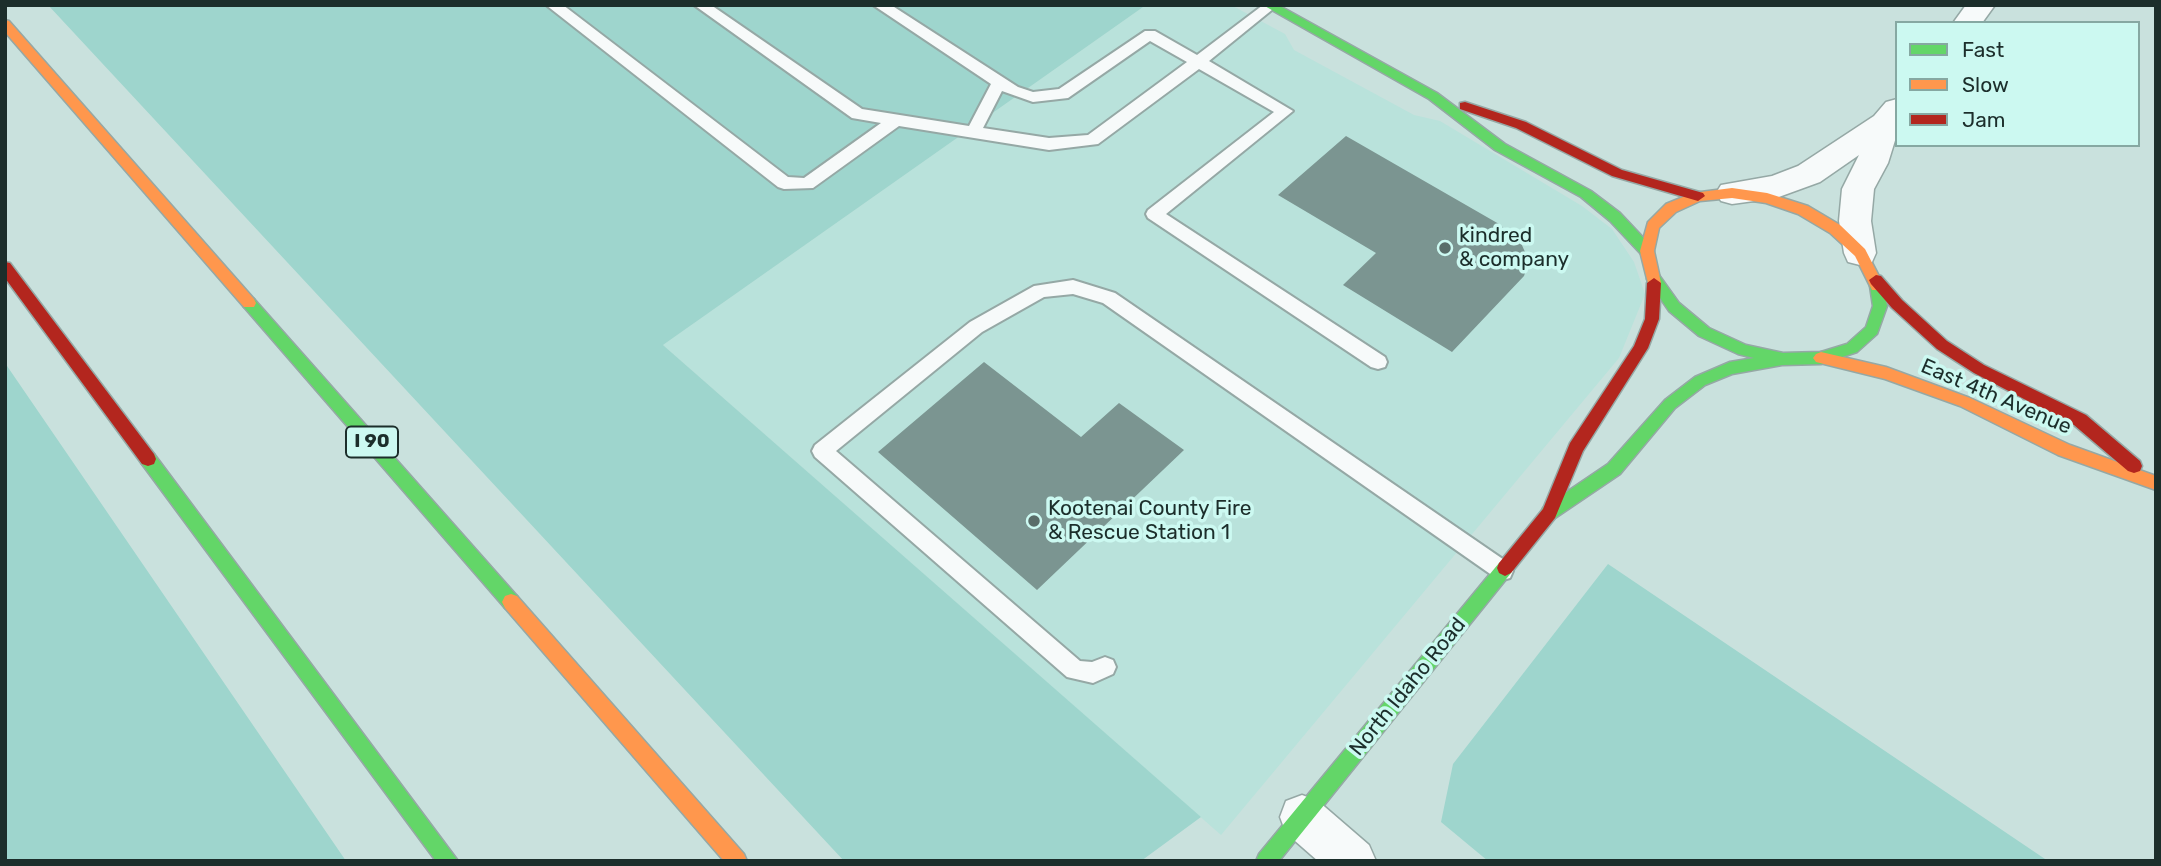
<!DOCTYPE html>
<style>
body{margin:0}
#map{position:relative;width:2161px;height:866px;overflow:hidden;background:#c9e1dd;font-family:Rubik,sans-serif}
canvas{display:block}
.frame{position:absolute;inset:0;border:7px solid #1c2e2b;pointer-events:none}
.legend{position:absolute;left:1895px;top:21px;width:245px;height:126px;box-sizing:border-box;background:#ccf9f1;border:2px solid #86a8a2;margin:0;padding:9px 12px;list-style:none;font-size:21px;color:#1c2e2b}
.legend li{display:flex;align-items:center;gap:14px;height:35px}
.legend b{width:35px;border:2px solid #86a8a2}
</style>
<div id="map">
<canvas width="2161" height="866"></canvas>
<div class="frame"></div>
<ul class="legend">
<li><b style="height:9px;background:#63d668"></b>Fast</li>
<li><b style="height:9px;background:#ff974d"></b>Slow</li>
<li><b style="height:9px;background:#b3261e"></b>Jam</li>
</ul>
</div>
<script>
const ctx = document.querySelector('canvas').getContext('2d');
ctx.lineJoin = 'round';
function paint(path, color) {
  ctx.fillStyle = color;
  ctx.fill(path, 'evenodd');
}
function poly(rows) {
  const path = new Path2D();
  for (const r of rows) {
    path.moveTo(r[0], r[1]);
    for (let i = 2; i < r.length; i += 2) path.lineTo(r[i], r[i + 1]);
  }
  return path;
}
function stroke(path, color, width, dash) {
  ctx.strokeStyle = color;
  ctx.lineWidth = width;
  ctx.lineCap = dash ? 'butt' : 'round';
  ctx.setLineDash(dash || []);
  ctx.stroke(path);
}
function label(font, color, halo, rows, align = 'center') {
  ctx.font = font + ' Rubik,sans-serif';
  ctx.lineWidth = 7;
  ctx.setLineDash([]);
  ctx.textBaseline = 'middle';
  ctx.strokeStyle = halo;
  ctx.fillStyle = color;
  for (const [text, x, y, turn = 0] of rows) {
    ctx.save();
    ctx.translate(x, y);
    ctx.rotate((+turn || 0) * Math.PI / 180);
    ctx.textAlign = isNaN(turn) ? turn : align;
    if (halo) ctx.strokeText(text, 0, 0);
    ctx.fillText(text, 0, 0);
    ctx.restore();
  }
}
const built = poly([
 [1146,5,1231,5,1285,34,1294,50,1414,115,1440,121,1582,206,1612,229,1634,262,1645,294,1619,358,1221,835,663,345]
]);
const green = poly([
 [48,5,1146,5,663,345,1201,817,1141,861,844,861],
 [5,363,346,861,5,861],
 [1608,564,2048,861,1488,861,1441,822,1453,764]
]);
const building = poly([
 [1346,136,1499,224,1521,243,1529,261,1524,276,1452,352,1343,285,1376,253,1278,195],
 [984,362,1081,437,1119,403,1184,450,1037,590,878,452]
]);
const lane = poly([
 [546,5,563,5,788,177,804,178,881,123,852,118,694,5,711,5,862,109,969,126,991,84,873,5,891,5,1018,87,1033,92,1059,89,1145,31,1155,31,1197,55,1263,5,1278,5,1209,61,1293,111,1166,214,1385,357,1387,362,1385,367,1378,369,1371,367,1148,218,1146,214,1148,210,1274,112,1199,69,1098,144,1049,150,899,126,813,188,784,189,778,187,546,5],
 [1150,41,1187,62,1088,135,1049,138,983,128,1002,91,1033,102,1068,98,1150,41],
 [1073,280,1115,293,1510,564,1513,571,1510,578,1503,580,1496,578,1103,303,1073,294,1044,297,982,332,836,451,1080,661,1092,662,1105,657,1113,660,1116,667,1113,674,1093,683,1067,677,815,457,812,451,815,445,970,322,1034,286,1073,280]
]);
const street = poly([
 [1966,5,1995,5,1982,23,1953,23,1966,5],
 [1897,99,1897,134,1888,163,1874,189,1871,221,1876,253,1872,262,1860,265,1848,262,1844,253,1839,221,1842,189,1859,155,1820,182,1776,198,1732,204,1721,201,1716,193,1721,185,1772,176,1798,166,1874,116,1886,102,1897,99],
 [1302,795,1318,801,1369,845,1376,861,1318,861,1286,833,1280,817,1286,801,1302,795]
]);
const fast = poly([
 [1263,5,1278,5,1437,93,1505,144,1591,191,1620,213,1652,247,1654,251,1652,255,1642,255,1610,221,1581,197,1495,150,1429,99,1263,5],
 [1654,274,1659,275,1679,303,1709,328,1746,345,1783,353,1821,352,1847,344,1866,327,1873,306,1870,286,1872,282,1882,282,1887,306,1877,334,1857,352,1821,364,1782,365,1732,374,1705,385,1675,408,1620,474,1555,518,1549,520,1543,518,1541,513,1543,508,1608,464,1665,400,1695,377,1730,362,1754,358,1738,354,1699,336,1669,311,1647,279,1654,274],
 [249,297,254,299,517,596,520,602,517,608,511,610,505,608,244,307,242,303,244,299,249,297],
 [148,452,154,454,458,861,436,861,142,464,140,459,142,454,148,452],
 [1505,560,1511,563,1513,568,1511,573,1279,861,1256,861,1259,854,1499,563,1505,560]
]);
const slow = poly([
 [5,20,9,21,254,299,256,303,254,307,244,307,5,32,5,20],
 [1732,188,1767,193,1808,206,1840,225,1865,249,1884,286,1882,290,1872,290,1855,256,1830,233,1798,214,1766,203,1732,198,1700,201,1676,212,1659,228,1654,251,1661,283,1654,288,1649,287,1640,251,1648,222,1666,204,1693,193,1732,188],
 [1821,352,1886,367,1970,398,2070,445,2156,476,2156,490,2058,455,1960,406,1885,379,1816,362,1813,358,1816,354,1821,352],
 [511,594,517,596,744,854,747,861,724,861,505,608,502,602,505,596,511,594]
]);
const jam = poly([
 [1465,102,1526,122,1622,170,1703,193,1705,196,1698,201,1612,176,1516,128,1460,109,1460,103,1465,102],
 [5,262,10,263,154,454,156,459,154,464,148,466,142,464,5,278,5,262],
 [1876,275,1881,276,1902,300,1947,341,1984,365,2086,415,2140,461,2142,466,2140,471,2134,473,2128,471,2074,425,1974,373,1937,349,1892,308,1871,284,1869,280,1876,275],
 [1654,278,1661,283,1659,319,1648,348,1583,451,1555,518,1511,573,1505,576,1499,573,1497,568,1499,563,1543,509,1570,443,1634,346,1645,319,1647,283,1654,278]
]);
const markers = [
 [1445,248,7,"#596d69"],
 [1034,521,7,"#596d69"]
];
const shields = [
 [372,442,52]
];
const shieldNames = [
 ["I 90",372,442]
];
const poiNames = [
 ["kindred",1459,236],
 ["& company",1459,260],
 ["Kootenai County Fire",1048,509],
 ["& Rescue Station 1",1048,533]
];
const streetNames = [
 ["East 4th Avenue",1996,397,23],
 ["North Idaho Road",1408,687,-51]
];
paint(built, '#b9e2db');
paint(green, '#9ed5cd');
paint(building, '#7b9591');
stroke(lane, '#95a8a5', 4);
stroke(street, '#95a8a5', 3);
stroke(fast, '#95a8a5', 3);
stroke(slow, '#95a8a5', 3);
stroke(jam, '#95a8a5', 3);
paint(lane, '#f7fafa');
paint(street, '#f7fafa');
paint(fast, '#63d668');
paint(slow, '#ff974d');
paint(jam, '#b3261e');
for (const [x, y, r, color] of markers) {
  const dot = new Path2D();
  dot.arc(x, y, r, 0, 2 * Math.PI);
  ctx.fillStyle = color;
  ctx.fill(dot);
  stroke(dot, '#ccf9f1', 2.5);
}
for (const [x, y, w] of shields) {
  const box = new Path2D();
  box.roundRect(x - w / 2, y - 15.5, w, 31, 5);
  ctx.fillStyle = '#ccf9f1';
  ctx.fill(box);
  stroke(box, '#1c2e2b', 2);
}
label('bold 19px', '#1c2e2b', null, shieldNames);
label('21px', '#1c2e2b', '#ccf9f1', poiNames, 'left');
label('21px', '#1c2e2b', '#ccf9f1', streetNames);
</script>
